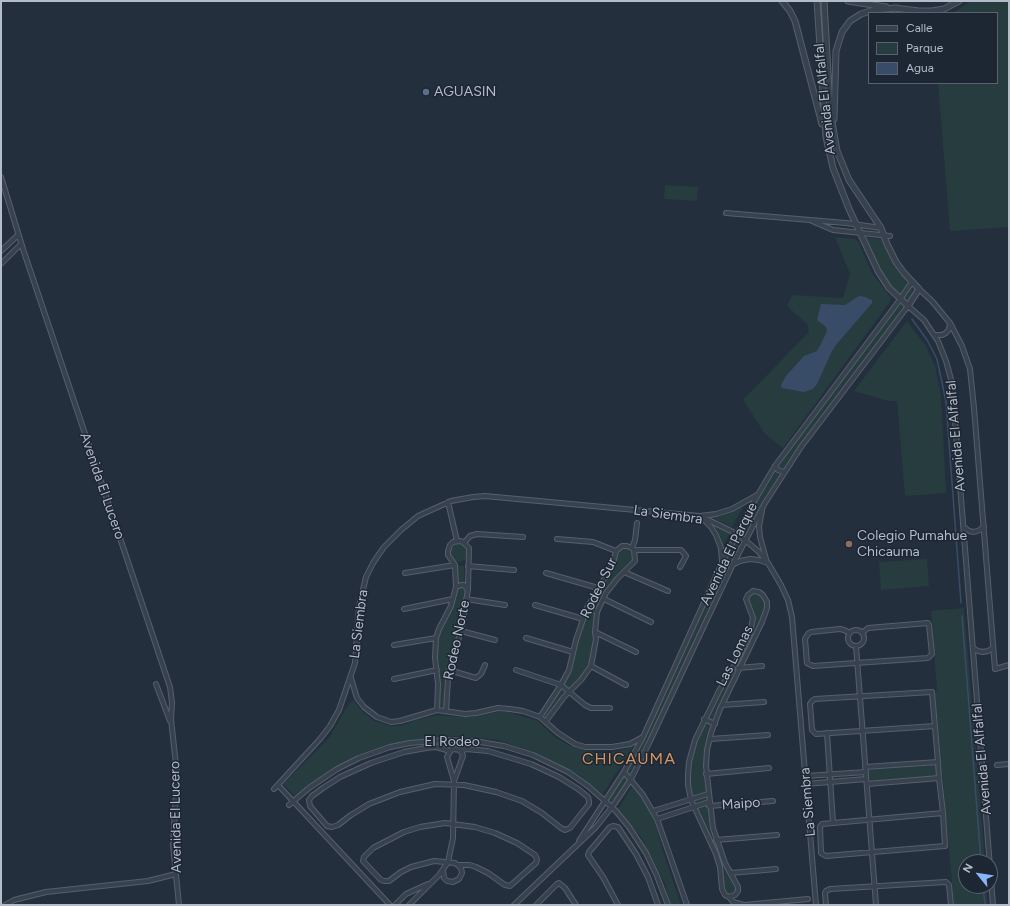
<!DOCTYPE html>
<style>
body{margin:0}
#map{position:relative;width:1010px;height:906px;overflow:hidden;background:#242f3e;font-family:Figtree,sans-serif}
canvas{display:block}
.frame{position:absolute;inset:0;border:2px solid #b4bcc9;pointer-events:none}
.legend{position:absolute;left:868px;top:12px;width:130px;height:72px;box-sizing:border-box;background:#1d2633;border:1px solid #59626f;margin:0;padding:5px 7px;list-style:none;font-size:12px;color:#b4bcc9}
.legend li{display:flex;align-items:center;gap:8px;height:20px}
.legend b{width:20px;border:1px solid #59626f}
.north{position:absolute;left:958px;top:854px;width:40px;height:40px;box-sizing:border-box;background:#1d2633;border:1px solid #59626f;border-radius:50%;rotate:300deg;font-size:11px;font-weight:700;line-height:16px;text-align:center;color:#b4bcc9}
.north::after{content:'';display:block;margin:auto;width:14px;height:18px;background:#8ab4f8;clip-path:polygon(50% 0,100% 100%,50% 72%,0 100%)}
</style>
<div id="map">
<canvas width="1010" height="906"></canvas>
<div class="frame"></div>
<ul class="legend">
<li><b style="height:5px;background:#38414e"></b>Calle</li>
<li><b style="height:11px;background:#263c3f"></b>Parque</li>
<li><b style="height:11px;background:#394c67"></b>Agua</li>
</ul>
<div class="north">N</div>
</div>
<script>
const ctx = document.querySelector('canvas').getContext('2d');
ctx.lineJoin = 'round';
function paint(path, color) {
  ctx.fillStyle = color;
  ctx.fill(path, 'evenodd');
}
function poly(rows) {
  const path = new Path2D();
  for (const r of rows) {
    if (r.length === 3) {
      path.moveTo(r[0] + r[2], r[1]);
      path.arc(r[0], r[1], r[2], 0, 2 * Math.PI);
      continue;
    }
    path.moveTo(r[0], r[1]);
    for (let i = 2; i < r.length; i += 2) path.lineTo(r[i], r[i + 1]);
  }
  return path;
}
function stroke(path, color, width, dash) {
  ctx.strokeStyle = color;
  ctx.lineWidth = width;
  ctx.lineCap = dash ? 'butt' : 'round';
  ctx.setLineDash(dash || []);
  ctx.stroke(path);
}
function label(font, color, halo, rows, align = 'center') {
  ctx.font = font + ' Figtree,sans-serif';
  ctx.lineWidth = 3;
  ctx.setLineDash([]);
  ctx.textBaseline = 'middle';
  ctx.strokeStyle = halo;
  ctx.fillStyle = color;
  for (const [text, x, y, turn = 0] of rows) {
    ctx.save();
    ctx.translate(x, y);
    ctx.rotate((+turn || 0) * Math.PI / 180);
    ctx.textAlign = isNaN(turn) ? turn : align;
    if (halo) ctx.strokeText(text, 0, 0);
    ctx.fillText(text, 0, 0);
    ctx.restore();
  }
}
const green = poly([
 [971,1,1009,1,1009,227,950,231,938,83,997,83,997,13,953,13],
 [665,185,698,187,697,201,664,199],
 [835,237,855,239,858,241,872,273,892,299,783,448,765,434,743,400,809,332,807,324,787,306,792,295,843,298,850,274],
 [865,237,882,239,894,265,912,286,913,290,912,294,908,302,860,367,800,445,765,498,744,538,649,741,629,778,613,805,608,800,626,773,645,737,723,566,760,497,790,449,854,364,900,301,900,294,894,290,883,274],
 [907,321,926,346,935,366,941,396,946,493,905,496,897,401,889,401,854,391],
 [742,506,743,507,732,527,710,517,727,513],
 [714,525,730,533,723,546,720,536],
 [459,553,9],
 [627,547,633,551,634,556,632,563,617,577,596,612,594,639,589,666,587,671,546,719,541,716,564,683,588,608,615,564,617,552,622,548],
 [927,559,929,586,881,590,879,562],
 [457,565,464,566,465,587,465,599,461,622,456,642,444,681,444,709,439,708,440,676,437,658,438,639,441,629,456,596,458,586],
 [753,592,761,596,764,601,764,610,761,622,719,709,704,766,708,802,711,828,724,864,737,889,736,893,730,896,726,894,723,888,721,867,695,807,689,785,690,762,696,740,753,627,748,598],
 [964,608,985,862,966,862,966,886,986,886,988,905,954,905,935,694,937,689,931,611],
 [353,700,361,710,374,721,391,726,401,726,416,720,437,715,465,717,476,716,497,712,508,712,538,721,555,737,568,745,584,750,599,753,612,752,627,749,634,745,603,794,579,775,536,753,498,740,456,736,407,741,373,750,360,755,337,766,295,796,283,784,329,738,345,710],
 [936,765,937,776,869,781,868,770],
 [632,787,643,800,653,816,663,851,681,905,670,905,665,883,641,837,618,809]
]);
const water = poly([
 [859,296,865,297,872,300,872,303,835,346,831,353,817,384,813,389,804,392,782,388,781,385,786,376,804,356,817,351,821,344,827,331,826,327,817,320,821,304,845,305]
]);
const stream = poly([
 [912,319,927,340,937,359,946,402,961,603],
 [962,616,981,862],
 [983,886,985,905]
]);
const minor = poly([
 [1,177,23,249,170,687,172,703,171,719,177,774,173,845,179,905],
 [726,213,846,223,881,228],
 [812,221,833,230,890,236],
 [1,251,18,235],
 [1,264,21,244],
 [919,289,932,301,950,323,962,346,970,369,974,408,995,669,1009,665],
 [935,335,942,335,946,333,949,329,950,323],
 [775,466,778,470,784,472],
 [448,502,457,541],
 [762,511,759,526,760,537,766,559],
 [700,516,716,514,732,509,757,495],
 [703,519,711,527,716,535,721,548,722,562],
 [964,527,969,531,974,532,980,530,984,526],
 [557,539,593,542,616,551],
 [464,543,470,536,477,534,523,537],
 [632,548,635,540,637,523],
 [634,550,681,550,686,556,680,567],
 [734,564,740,561,750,559,759,560,768,563],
 [468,566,514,570],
 [624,572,668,591],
 [405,573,455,565],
 [546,573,598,588],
 [456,587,461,585,464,585,467,589],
 [753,591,759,592,763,595,767,602,767,608,762,622,720,709,711,733,707,750,706,766,713,828,725,863,738,887,738,891,735,895,729,897,725,895,722,889,720,867,716,854,691,800,688,785,688,774,689,762,695,740,719,691,734,666,750,633,753,618,746,599,748,595,753,591],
 [466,599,505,605],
 [604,599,651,622],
 [535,605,583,619],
 [587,608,597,612],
 [404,609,453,599],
 [856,638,8],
 [461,631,495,640],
 [595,632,636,652],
 [850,633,844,630,840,629,811,632,808,634,805,639,807,663,813,666,928,658,932,654,929,625,928,623,868,628,862,633],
 [526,638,573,652],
 [394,645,436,638],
 [856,646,876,905],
 [973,648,978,651,983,652,988,651,993,648],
 [591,666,626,685],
 [738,668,762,666],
 [449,670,476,678,481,674,485,665],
 [516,670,561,685,585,705,591,708,610,708],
 [351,678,357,698,364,707,377,717,391,722,400,721,437,710,465,714,476,713,498,708,510,709,523,711,540,717,558,733,575,744,585,747,612,747,630,744,643,737],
 [394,679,437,670],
 [156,684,170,721],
 [722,705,764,702],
 [437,710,438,684,435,658,436,638,439,629,451,606,456,587,455,565,448,555,448,551,450,545,453,542,461,541,464,543,469,548,468,589,463,622,448,679,446,711],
 [540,717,561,685,569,670,576,640,587,608,613,564,616,551,622,546,627,546,632,548,634,550,635,561,618,578,606,593,597,612,595,632,596,639,591,666,581,680,564,697,546,721],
 [704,719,715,724],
 [935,726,816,734,812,730,810,704,812,701,815,699,932,692,938,762,939,778,943,813,945,846,826,856,821,853,820,827,822,824,943,813],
 [827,733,833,823],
 [710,739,768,735],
 [450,751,436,747,426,748,404,752,371,763,340,777,323,788,312,796,309,800,310,806,327,826,332,827,338,825,351,815,369,804,400,792,435,784,464,785,496,792,522,801,542,813,561,828,565,830,570,828,589,804,589,801,588,797,578,789,559,777,531,764,488,751,466,749,460,751],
 [997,765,1009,764],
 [865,767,938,762],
 [624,772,643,795,657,819,687,905],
 [706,774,769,768],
 [806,776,866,772],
 [806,784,866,779],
 [867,784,939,778],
 [278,785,390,905],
 [274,789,320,739,330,726,339,710,355,663,359,607,366,577,373,563,384,547,401,530,418,516,451,501,473,497,485,496,700,516,733,532,745,540,759,552,768,563,781,585,788,600,792,617,816,905],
 [289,805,309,788,337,769,359,758,390,747,410,743,445,740,474,741,504,746,533,755,568,772,588,786,615,810,629,827,646,853,657,876,668,905],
 [709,806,773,801],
 [653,811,708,794],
 [657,819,709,802],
 [716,840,777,835],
 [579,841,624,772,643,737,722,563,756,498,775,466,896,305,912,282],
 [443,870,444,878,447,881,453,882,459,879,462,873,461,868,455,863,434,861,411,867,401,872,389,881,384,881,381,880,363,861,364,857,373,848,404,832,420,827,445,823,475,827,495,833,517,843,535,855,537,859,536,863,510,886,505,885,488,873,476,867,470,865,458,865],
 [731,873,776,869],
 [729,897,733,902,744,905,808,899],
 [5,905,14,900,46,892,148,881,176,874],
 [395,905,406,894,428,884],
 [409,905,439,875,448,862,449,857,453,838,454,781,463,756,462,753,459,750,455,749,451,750,447,757,454,781],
 [514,905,596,827,615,803,631,779,650,741,733,564,765,503,801,447,908,306,924,320,938,341,946,361,952,383,993,905],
 [536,905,557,884,559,883,565,888,576,905],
 [618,905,603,877,588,855,589,852,610,827,613,826,618,827,636,854,648,877,658,905],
 [826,905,825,893,826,891,830,889,946,882,949,885,951,905]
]);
const tertiary = poly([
 [782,1,790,11,795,21,822,124],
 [817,1,826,137,833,168,849,209,878,271,889,288,908,306,919,289,904,273,896,262,887,244,881,228,849,180,837,151,830,110,824,1],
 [848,1,886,7],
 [894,8,919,11,932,11,944,9,959,1],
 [834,119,836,51,842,32,850,21,861,14,874,10,897,8]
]);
const markers = [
 [426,92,4,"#5c6f8a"],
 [849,544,4,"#8d6e63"]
];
const poiNames = [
 ["AGUASIN",434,92],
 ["Colegio Pumahue",857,536],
 ["Chicauma",857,552]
];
const streetNames = [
 ["Avenida El Alfalfal",825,99,-96],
 ["Avenida El Alfalfal",956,436,-95],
 ["Avenida El Lucero",102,486,71],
 ["La Siembra",668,515,8],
 ["Avenida El Parque",729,554,-64],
 ["Rodeo Sur",599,588,-64],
 ["La Siembra",359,624,-83],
 ["Rodeo Norte",457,640,-78],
 ["Las Lomas",735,656,-64],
 ["El Rodeo",452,742],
 ["Avenida El Alfalfal",982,759,-95],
 ["La Siembra",808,802,-95],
 ["Maipo",741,804,-4],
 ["Avenida El Lucero",176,817,-91]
];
const quarterNames = [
 ["CHICAUMA",629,759]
];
paint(green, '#263c3f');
paint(water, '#394c67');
stroke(stream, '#394c67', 1.5);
stroke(minor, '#565f6c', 6);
stroke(tertiary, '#565f6c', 7);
stroke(minor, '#38414e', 4);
stroke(tertiary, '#38414e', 5);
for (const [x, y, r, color] of markers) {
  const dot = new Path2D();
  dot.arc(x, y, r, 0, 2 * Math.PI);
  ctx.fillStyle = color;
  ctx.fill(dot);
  stroke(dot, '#1d2633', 1.5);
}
label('14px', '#b4bcc9', '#1d2633', poiNames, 'left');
label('14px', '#b4bcc9', '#1d2633', streetNames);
ctx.letterSpacing = '1px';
label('16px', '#d59563', '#1d2633', quarterNames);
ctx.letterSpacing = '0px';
</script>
